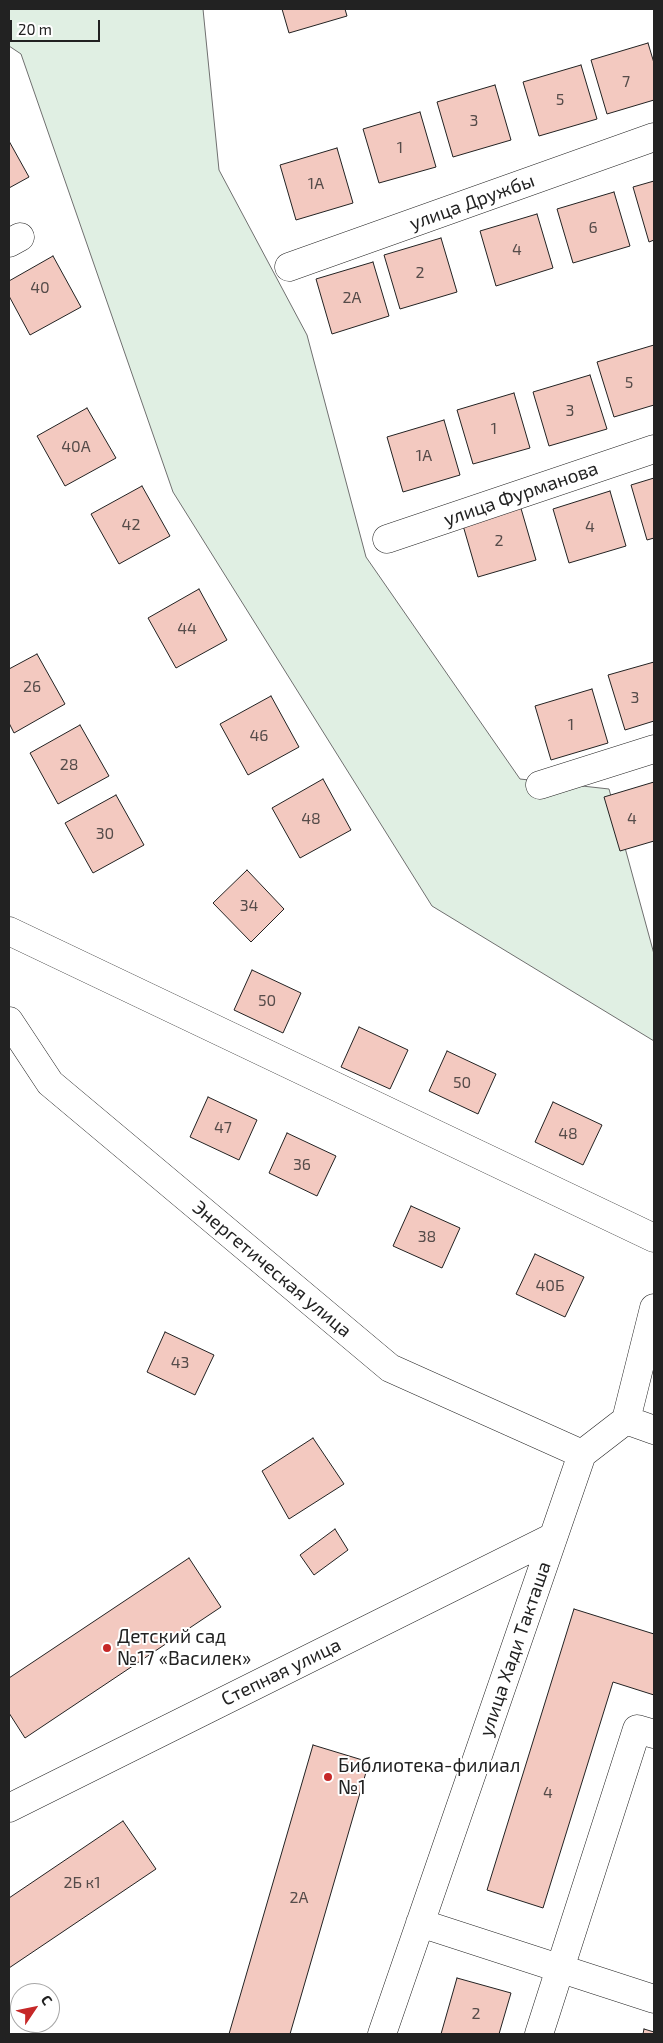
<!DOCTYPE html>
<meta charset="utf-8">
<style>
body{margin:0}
#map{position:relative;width:663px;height:2043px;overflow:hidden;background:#fff;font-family:"Exo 2",sans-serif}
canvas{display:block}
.frame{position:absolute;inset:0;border:10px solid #222;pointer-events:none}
.north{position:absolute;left:10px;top:1983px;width:50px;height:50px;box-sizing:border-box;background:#fff;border:1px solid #a7a7a7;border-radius:50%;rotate:56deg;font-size:14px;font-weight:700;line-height:20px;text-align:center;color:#222}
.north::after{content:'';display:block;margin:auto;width:18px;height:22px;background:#c62828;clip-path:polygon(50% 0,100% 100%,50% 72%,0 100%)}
.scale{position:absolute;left:10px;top:20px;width:90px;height:22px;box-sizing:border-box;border:2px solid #222;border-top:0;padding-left:6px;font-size:15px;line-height:18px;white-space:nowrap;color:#222;-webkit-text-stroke:4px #fff;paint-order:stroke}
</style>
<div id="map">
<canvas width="663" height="2043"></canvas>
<div class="frame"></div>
<div class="north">С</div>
<div class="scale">20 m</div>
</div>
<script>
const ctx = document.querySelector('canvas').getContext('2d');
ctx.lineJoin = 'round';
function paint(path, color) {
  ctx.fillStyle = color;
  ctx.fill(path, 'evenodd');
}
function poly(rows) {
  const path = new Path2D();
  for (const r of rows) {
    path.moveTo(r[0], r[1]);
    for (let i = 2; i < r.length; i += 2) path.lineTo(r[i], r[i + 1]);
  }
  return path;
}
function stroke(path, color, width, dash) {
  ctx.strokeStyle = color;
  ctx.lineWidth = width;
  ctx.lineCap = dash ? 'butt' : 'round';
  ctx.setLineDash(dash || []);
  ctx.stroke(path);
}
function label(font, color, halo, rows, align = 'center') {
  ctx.font = font + ' "Exo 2",sans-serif';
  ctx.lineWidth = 4;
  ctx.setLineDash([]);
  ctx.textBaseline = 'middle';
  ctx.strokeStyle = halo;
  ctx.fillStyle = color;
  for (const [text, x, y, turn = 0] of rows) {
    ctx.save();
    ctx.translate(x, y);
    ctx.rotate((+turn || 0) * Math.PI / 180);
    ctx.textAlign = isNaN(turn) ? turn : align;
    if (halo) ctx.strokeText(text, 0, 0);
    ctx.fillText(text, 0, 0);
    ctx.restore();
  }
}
const green = poly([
 [9,9,203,9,219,170,307,335,366,557,520,779,609,789,654,954,654,1041,432,906,173,492,21,54,9,46,9,9]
]);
const building = poly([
 [282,9,345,9,347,16,289,33,282,9],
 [648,43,654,63,654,100,607,114,591,60,648,43],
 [581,65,597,119,539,136,523,82,581,65],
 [495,85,511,140,453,157,437,102,495,85],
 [420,112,436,167,379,183,363,129,420,112],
 [9,141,29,177,9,188,9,141],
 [337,148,353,203,296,220,280,165,337,148],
 [654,181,654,240,649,242,633,187,654,181],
 [614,192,630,246,573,263,557,209,614,192],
 [537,214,553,268,496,286,480,231,537,214],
 [441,238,457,292,400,309,384,255,441,238],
 [53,256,81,307,30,335,9,296,9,281,53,256],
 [373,262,389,316,332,334,316,279,373,262],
 [654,345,654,405,614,417,597,362,654,345],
 [590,375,607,429,549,446,533,392,590,375],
 [514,393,530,448,473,464,457,410,514,393],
 [87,408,116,458,65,486,37,436,87,408],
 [444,420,460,475,403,492,387,437,444,420],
 [654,478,654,538,647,540,631,485,654,478],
 [142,486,170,536,119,564,91,514,142,486],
 [610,491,626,546,569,563,553,509,610,491],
 [520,505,536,560,478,577,462,522,520,505],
 [199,589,227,640,176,668,148,618,199,589],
 [37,654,65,704,14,733,9,723,9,669,37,654],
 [654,662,654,721,625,730,608,675,654,662],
 [592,689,608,743,551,760,535,706,592,689],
 [271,696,299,747,248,775,220,724,271,696],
 [80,725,109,776,58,804,30,753,80,725],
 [323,779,351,830,300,858,272,808,323,779],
 [654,782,654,841,620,851,604,797,654,782],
 [116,795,144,845,93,873,65,823,116,795],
 [247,870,284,909,251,942,213,903,247,870],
 [252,970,301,993,283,1033,234,1010,252,970],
 [359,1027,408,1050,390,1089,341,1067,359,1027],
 [447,1051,496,1074,478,1114,429,1091,447,1051],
 [208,1097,257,1120,239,1160,190,1137,208,1097],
 [553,1102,602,1125,583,1165,535,1142,553,1102],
 [287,1133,336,1156,317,1196,269,1173,287,1133],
 [411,1206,460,1228,442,1268,393,1246,411,1206],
 [535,1254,584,1277,565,1317,516,1294,535,1254],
 [165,1332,214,1355,195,1395,147,1372,165,1332],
 [313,1438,344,1484,289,1519,262,1471,313,1438],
 [335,1529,348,1550,314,1575,300,1555,335,1529],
 [189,1558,221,1607,25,1738,9,1713,9,1678,189,1558],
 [574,1609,654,1634,654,1695,613,1682,543,1908,487,1890,574,1609],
 [313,1745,369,1762,290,2034,229,2034,313,1745],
 [123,1821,156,1869,9,1968,9,1898,123,1821],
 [457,1978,511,1993,499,2034,441,2034,457,1978],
 [644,2029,654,2032,654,2034,643,2034,644,2029]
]);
const minor = poly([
 [9,243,20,237],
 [289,267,654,137],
 [387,539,654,449],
 [540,785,654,749],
 [9,931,654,1238],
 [9,1021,50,1083,390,1368,582,1454],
 [626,1420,654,1430],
 [9,1808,553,1537],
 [420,1923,654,1999],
 [382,2034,582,1454,626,1420,654,1308],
 [539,2034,637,1729,654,1734]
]);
const markers = [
 [107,1648,5,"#c62828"],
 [328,1777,5,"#c62828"]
];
const numberNames = [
 ["7",626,82],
 ["5",560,100],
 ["3",474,121],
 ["1",400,148],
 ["1А",316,184],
 ["6",593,228],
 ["4",517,250],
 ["2",420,273],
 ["40",40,288],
 ["2А",352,298],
 ["5",629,383],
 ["3",570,411],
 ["1",494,429],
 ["40А",76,447],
 ["1А",424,456],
 ["42",131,525],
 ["4",590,527],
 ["2",499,541],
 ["44",187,629],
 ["26",32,687],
 ["3",635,698],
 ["1",571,725],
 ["46",259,736],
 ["28",69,765],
 ["48",311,819],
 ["4",632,819],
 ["30",105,834],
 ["34",249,906],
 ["50",267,1001],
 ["50",462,1083],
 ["47",223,1128],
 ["48",568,1134],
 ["36",302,1165],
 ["38",427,1237],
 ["40Б",550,1286],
 ["43",180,1363],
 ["4",548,1793],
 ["2Б к1",82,1883],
 ["2А",299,1898],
 ["2",476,2014]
];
const streetNames = [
 ["улица Дружбы",472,202,-20],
 ["улица Фурманова",521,494,-19],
 ["Энергетическая улица",272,1269,40],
 ["улица Хади Такташа",515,1649,-71],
 ["Степная улица",281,1672,-26]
];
const poiNames = [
 ["Детский сад",117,1637],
 ["№17 «Василек»",117,1659],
 ["Библиотека-филиал",338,1766],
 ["№1",338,1788]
];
paint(green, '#e0efe3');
stroke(green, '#6f6f6f', 1);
paint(building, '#f3c9c0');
stroke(building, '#222', 1);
stroke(minor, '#222', 29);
stroke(minor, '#fff', 28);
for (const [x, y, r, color] of markers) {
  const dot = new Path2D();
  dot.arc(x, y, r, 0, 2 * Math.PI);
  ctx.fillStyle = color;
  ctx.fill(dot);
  stroke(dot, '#fff', 2);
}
label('16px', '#564c4a', null, numberNames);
label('19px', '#222', '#fff', streetNames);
label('19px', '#222', '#fff', poiNames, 'left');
</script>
